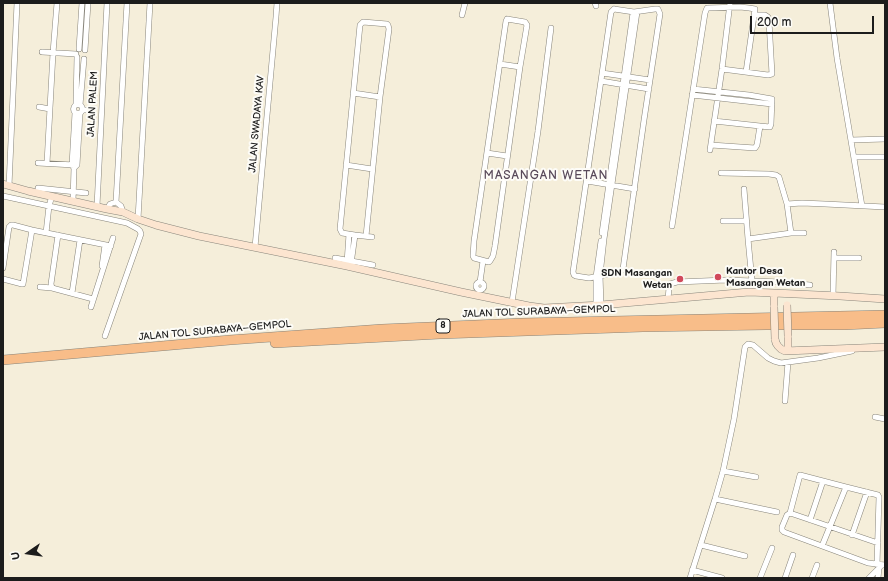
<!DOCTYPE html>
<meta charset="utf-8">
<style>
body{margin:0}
#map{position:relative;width:888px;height:581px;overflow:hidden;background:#f5eeda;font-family:"Balsamiq Sans",sans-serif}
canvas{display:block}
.frame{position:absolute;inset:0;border:4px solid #1c1c1c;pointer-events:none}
.north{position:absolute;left:8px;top:533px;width:40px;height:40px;-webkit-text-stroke:3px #fdfcf7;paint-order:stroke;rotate:257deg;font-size:11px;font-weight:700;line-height:16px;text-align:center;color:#1c1c1c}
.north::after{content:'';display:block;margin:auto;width:14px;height:18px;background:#1c1c1c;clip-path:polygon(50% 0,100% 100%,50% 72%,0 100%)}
.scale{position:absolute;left:750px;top:16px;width:124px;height:18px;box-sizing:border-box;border:2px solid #1c1c1c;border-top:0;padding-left:5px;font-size:12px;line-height:14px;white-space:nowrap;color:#1c1c1c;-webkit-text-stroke:3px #fdfcf7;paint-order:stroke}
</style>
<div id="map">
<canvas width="888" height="581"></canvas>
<div class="frame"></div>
<div class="north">U</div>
<div class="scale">200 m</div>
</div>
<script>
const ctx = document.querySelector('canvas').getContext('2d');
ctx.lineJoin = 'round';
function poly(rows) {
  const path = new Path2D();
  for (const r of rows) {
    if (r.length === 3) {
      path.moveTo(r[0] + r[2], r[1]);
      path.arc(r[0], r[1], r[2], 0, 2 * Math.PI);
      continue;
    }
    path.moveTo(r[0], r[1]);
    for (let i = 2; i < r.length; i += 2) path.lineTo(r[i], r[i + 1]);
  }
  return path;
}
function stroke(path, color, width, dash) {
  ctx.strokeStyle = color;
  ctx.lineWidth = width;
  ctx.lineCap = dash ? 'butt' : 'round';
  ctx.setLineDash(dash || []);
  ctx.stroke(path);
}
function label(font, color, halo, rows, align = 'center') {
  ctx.font = font + ' "Balsamiq Sans",sans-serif';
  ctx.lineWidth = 4;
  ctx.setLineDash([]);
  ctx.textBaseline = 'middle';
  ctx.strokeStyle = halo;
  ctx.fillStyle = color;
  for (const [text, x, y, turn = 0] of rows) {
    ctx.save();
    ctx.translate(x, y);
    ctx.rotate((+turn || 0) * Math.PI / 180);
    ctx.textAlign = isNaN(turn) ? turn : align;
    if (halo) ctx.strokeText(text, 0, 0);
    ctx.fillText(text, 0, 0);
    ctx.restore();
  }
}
const street = poly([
 [595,3,596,6],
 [830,3,837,58,862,206],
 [614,9,634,12,655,9,658,9,660,14,644,120,623,269,620,272,589,278,576,276,574,275,573,272,611,12,614,9],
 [462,15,465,3],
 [507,19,525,22,527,25,520,67,495,246,493,256,490,261,489,262,474,258,473,256,474,241,506,21,507,19],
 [79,49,82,3],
 [85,50,88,3],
 [42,52,76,54],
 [500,64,520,67],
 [722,69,768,75,772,74,769,21,768,17,765,15,755,15],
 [602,73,650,80],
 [601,81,649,89],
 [693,89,749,95,772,99,771,124,770,127,760,126,714,121],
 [353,93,380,97],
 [692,95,772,104],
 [78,109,4.5],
 [76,105,77,57],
 [80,105,84,59],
 [39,107,50,109],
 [82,110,91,110],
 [851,140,885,139],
 [711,145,755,148,757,145,760,126],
 [710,150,722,69,730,3],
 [487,153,507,156],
 [854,157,885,157],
 [38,163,74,165],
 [47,163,53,53,57,3],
 [346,165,372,169],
 [74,168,77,165,80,113],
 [721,173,769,174,776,175,779,177,787,204,791,233],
 [587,181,635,189],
 [9,186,17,3],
 [38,188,86,193],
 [744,189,748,239,752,281],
 [3,196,127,223,138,229,140,231,141,234,105,336],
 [73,201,74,168,72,165,75,113],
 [116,202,121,206,123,212],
 [787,204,802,203,825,204,885,207],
 [97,206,107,3],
 [107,209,110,204,116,202,127,3],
 [138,219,150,3],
 [723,221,746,221],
 [672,226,705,13,707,8,740,7,749,8,755,9,746,72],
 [46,233,49,206,52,196],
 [602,233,633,13],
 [366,236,380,97,389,29,388,25,387,24,363,22,360,25,340,229,342,233,355,235,372,237],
 [748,239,791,233,804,233],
 [255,247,276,17,277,3],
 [335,258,373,265],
 [834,258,859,258],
 [347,263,349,234],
 [351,264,355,235],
 [102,266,105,245],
 [3,268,9,227,11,225,13,225,32,230,111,246],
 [3,279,22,284,23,284,32,230],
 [480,286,4],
 [480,282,483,261],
 [40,287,52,288,93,299],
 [52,288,51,284,58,235],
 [72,293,80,240],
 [833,296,834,252],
 [668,299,669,288,670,284,677,282,726,280,780,282,810,285],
 [512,302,538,131,551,28],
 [596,305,596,277,601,241],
 [601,305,600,275,604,239,637,12],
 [91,307,113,238],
 [785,401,788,362],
 [875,417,885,419],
 [723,471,756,477],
 [846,487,878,495,879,497,877,565],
 [715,499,777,512],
 [790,513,800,475,846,487,822,546],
 [810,520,823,481],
 [852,535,867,492],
 [878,543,790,513,787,515,782,527,782,530,784,532,868,563,885,565],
 [701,545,745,556],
 [692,570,722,578],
 [690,578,715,499,723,471,734,419,745,347,748,344,753,345,768,358,774,361,781,363,818,358,852,351],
 [760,578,772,548],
 [785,578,793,555],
 [812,578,817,565],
 [869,578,882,565],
 [878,578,879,568]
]);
const secondary = poly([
 [3,184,28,191,107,209,123,212,138,219,156,225,199,236,347,266,461,292,529,306,544,308,601,305,749,292,774,293,840,296,885,299],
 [774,293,774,307],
 [788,336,788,350],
 [775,339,776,343,778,346,781,349,785,351,885,347]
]);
const highway = poly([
 [275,343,440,334,643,327,766,325,844,325,885,323],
 [3,360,230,340,382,329,522,323,885,315]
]);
const secondaryBridge = poly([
 [787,305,788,336],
 [774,307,775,339]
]);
const markers = [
 [718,277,4,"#d1495b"],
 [680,279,4,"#d1495b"]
];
const shields = [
 [443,326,14]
];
const shieldNames = [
 ["8",443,326]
];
const streetNames = [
 ["JALAN PALEM",93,104,-87],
 ["JALAN SWADAYA KAV",257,124,-85],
 ["JALAN TOL SURABAYA–GEMPOL",539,312,-2],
 ["JALAN TOL SURABAYA–GEMPOL",215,331,-5]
];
const poiNames = [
 ["Kantor Desa",726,271],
 ["Masangan Wetan",726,283],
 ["SDN Masangan",672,273,"right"],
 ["Wetan",672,285,"right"]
];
const quarterNames = [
 ["MASANGAN WETAN",546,176]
];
stroke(street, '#88857b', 6);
stroke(secondary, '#88857b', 8);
stroke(highway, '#88857b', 10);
stroke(street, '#fff', 5);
stroke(secondary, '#fce5d0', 7);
stroke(highway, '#f8bd89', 9);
stroke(secondaryBridge, '#88857b', 8, []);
stroke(secondaryBridge, '#fce5d0', 7);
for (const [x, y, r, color] of markers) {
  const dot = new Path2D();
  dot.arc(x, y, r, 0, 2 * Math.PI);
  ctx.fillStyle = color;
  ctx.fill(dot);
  stroke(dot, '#fdfcf7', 1.5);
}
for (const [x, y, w] of shields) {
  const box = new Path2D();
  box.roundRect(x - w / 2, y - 7, w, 14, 3);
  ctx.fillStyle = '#fdfcf7';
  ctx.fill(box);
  stroke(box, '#1c1c1c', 1);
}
label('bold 9px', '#1c1c1c', null, shieldNames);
label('10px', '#1c1c1c', '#fdfcf7', streetNames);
label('bold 10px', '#1c1c1c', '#fdfcf7', poiNames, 'left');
ctx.letterSpacing = '1px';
label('12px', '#594a5a', '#fdfcf7', quarterNames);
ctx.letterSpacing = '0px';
</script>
